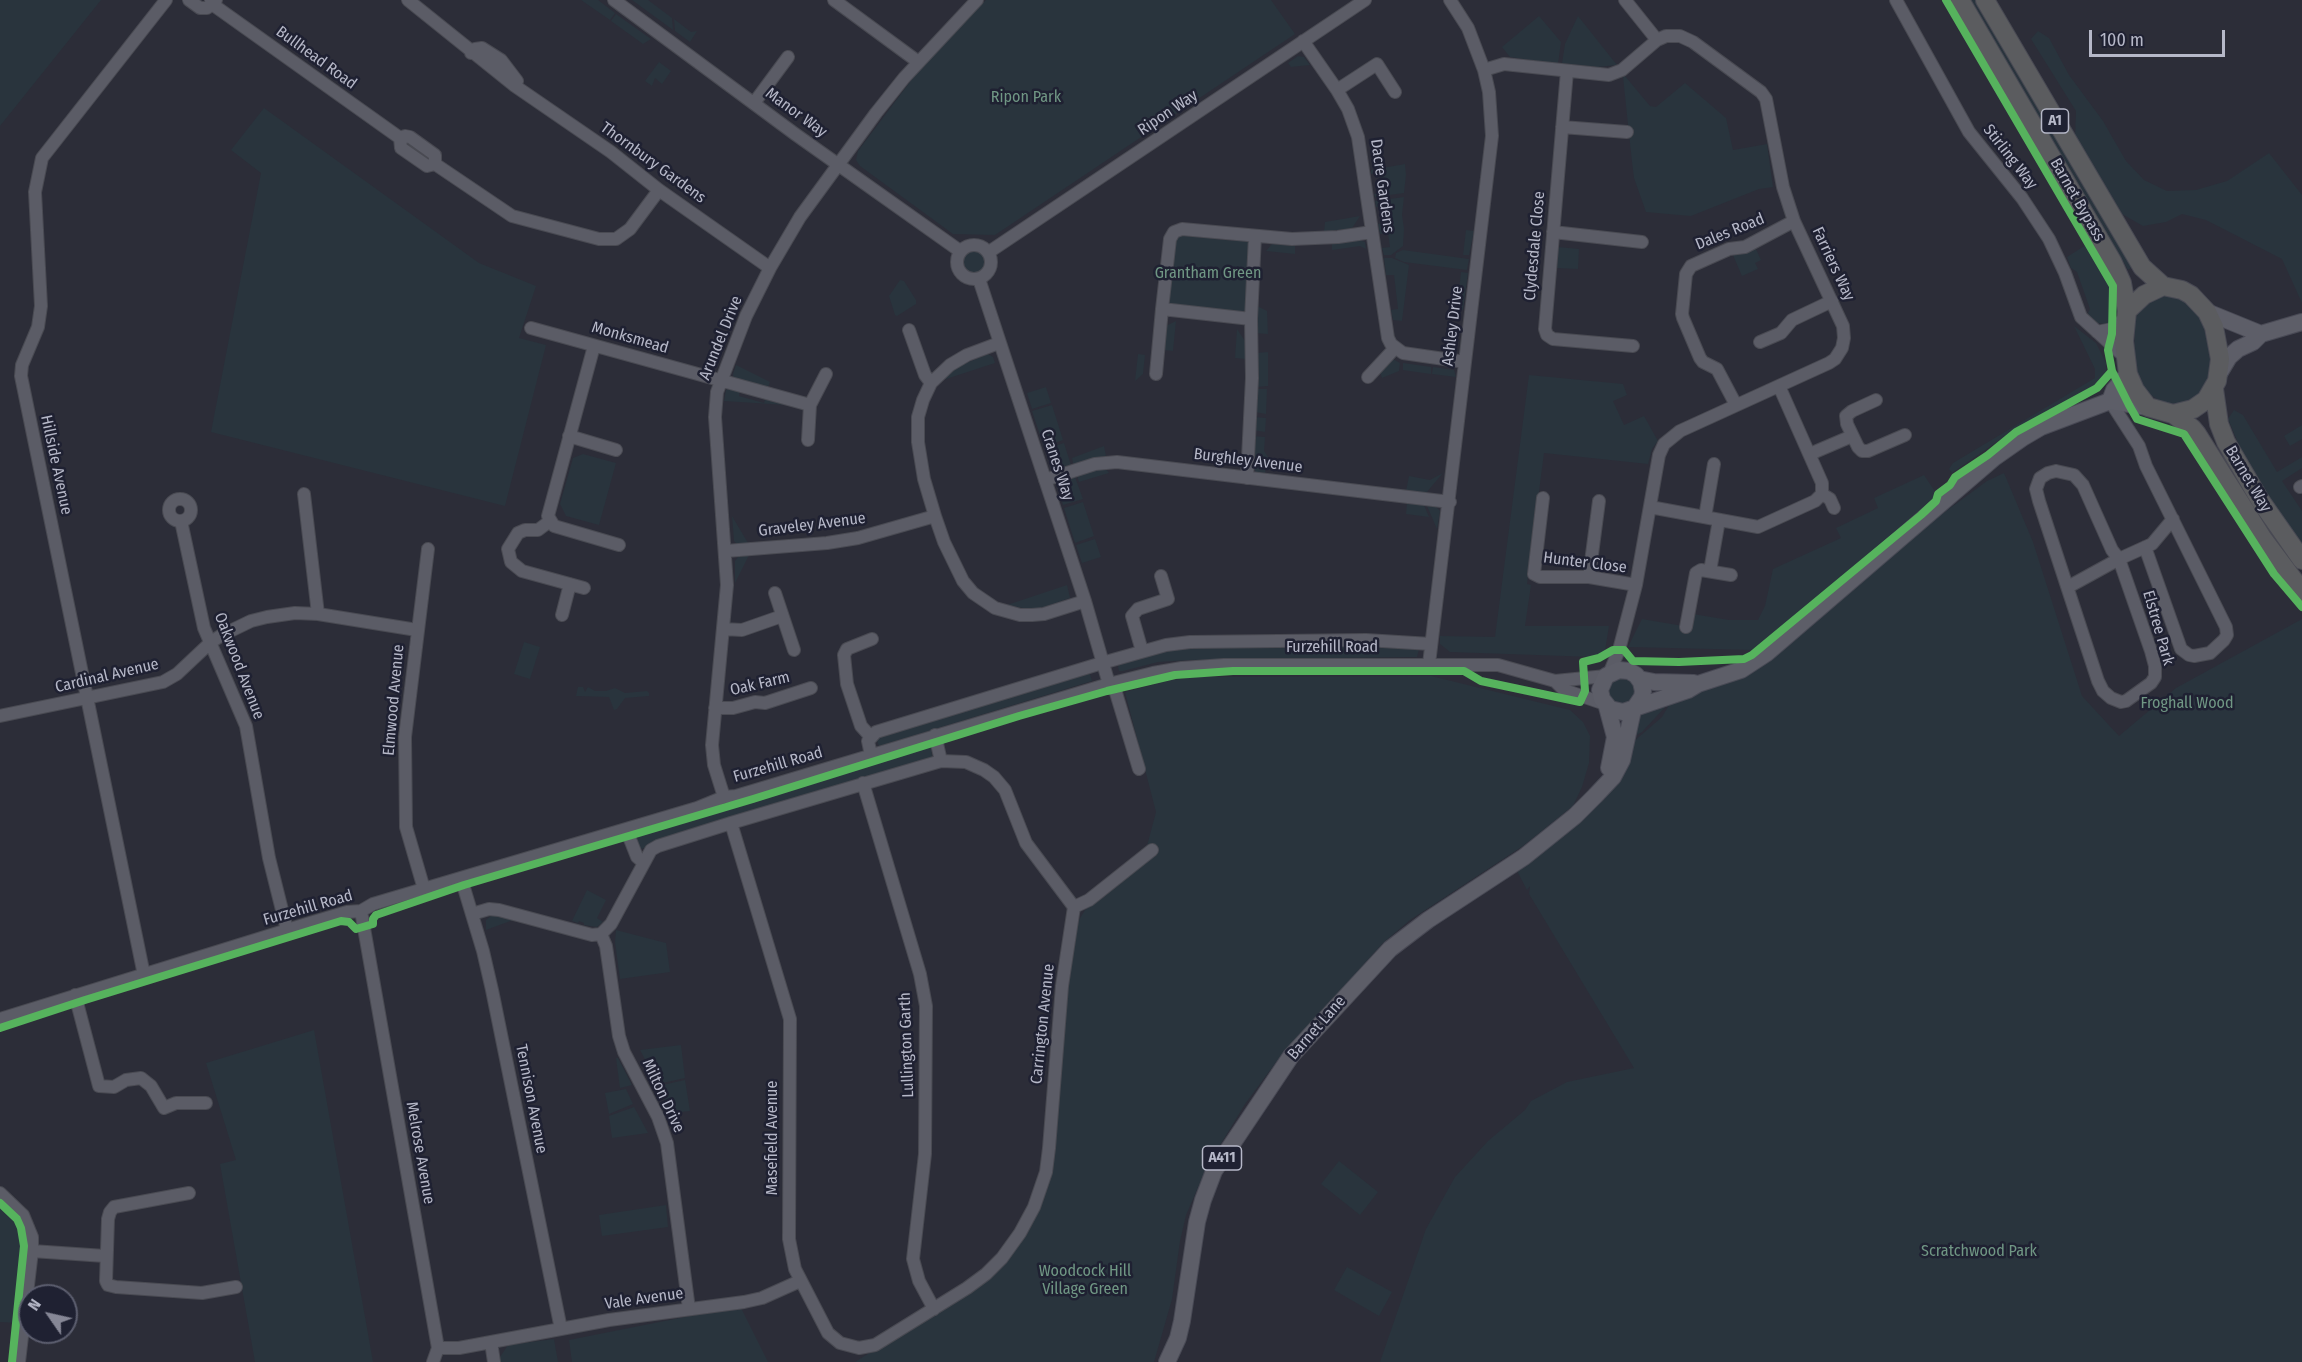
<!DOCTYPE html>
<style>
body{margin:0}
#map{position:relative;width:2302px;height:1362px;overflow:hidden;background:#2c2d38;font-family:"Fira Sans Condensed",sans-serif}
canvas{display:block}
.north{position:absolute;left:18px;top:1284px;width:60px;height:60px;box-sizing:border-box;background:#1f2132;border:2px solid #5b5d6e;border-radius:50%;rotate:304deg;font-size:16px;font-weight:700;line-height:24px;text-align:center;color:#b6b8c8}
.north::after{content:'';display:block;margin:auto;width:21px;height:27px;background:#868796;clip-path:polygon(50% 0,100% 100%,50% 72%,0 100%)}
.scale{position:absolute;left:2089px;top:30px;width:136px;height:27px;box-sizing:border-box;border:3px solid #b6b8c8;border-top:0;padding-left:8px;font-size:18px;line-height:21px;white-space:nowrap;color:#b6b8c8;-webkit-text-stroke:4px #1f2132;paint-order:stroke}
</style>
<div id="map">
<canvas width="2302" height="1362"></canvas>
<div class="north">N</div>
<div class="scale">100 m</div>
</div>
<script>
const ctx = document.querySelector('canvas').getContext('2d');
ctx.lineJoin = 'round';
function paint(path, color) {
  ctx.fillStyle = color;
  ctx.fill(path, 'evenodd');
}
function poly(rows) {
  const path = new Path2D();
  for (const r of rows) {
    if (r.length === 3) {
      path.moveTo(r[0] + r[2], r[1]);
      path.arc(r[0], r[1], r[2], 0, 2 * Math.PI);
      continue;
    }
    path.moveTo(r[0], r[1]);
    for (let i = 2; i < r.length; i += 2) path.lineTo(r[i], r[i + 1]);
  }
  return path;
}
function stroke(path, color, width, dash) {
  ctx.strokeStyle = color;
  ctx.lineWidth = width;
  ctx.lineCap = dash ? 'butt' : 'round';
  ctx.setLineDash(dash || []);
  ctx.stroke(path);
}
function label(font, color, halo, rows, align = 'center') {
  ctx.font = font + ' "Fira Sans Condensed",sans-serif';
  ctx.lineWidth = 5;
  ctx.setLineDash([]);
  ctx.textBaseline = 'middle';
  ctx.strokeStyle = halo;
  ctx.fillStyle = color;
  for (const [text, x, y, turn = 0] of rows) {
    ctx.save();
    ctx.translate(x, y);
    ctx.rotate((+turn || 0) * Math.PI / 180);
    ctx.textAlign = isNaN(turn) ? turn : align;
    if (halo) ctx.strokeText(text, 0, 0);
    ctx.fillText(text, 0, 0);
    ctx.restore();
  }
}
const green = poly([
 [0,0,101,0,0,126],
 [581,0,598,0,615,13,610,20],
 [632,0,648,0,672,18,673,30],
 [986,0,1271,0,1295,34,998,233,995,235,953,234,860,166,856,160,858,151,922,66],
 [1970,0,1975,0,2132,267,2128,270],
 [616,14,651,39,643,44,611,21],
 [1539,16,1561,42,1558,64,1510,57,1502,47],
 [1578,16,1617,65,1598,67,1562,63,1565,44],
 [674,19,691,32,697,31,690,42,675,31],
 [2038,31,2049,38,2069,75,2103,121,2126,161,2144,180,2167,191,2196,190,2227,181,2269,153,2302,195,2302,303,2282,259,2206,220,2182,214,2166,222,2143,226,2122,214,2075,138,2076,111,2031,39],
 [1298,56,1304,57,1310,65,1291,67,1288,63],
 [659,62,671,71,662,84,655,78,652,86,645,81],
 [1625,76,1650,106,1656,107,1685,83,1726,118,1733,150,1767,144,1773,187,1759,189,1691,216,1646,212,1634,178,1632,162,1623,77],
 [264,108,479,263,536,286,519,338,546,345,505,506,211,432,261,173,231,150],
 [1405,164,1406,175,1404,193,1375,197,1374,194,1381,193,1379,173,1371,174,1371,170],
 [1404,197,1402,215,1404,229,1403,246,1391,255,1384,255,1382,248,1390,247,1388,233,1380,234,1378,224,1386,222,1384,206,1376,207,1375,201],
 [1360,216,1352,228,1324,232,1325,222],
 [1466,230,1474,231,1469,255,1463,255],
 [1183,232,1185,236,1207,238,1212,235,1214,239,1236,241,1240,238,1248,241,1250,245,1247,308,1242,313,1238,315,1236,311,1172,307,1169,303,1170,267,1173,265,1175,249,1172,247,1174,239],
 [1359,240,1365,242,1366,249,1360,246,1332,250,1332,244],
 [1272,244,1295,246,1295,254,1266,251],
 [2086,245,2111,288,2110,323,2106,324,2097,323,2090,318,2088,313,2090,309,2077,272,2071,268,2067,257],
 [1558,247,1579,249,1578,269,1557,268],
 [1755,247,1761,260,1755,263,1758,269,1742,276,1733,255],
 [973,262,12],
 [1403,250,1469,259,1467,270,1404,262,1395,258,1396,253],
 [1384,258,1392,258,1409,265,1402,321,1393,320,1391,310,1398,309,1394,275,1386,275],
 [1461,272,1468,273,1463,310,1457,309],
 [900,280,904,281,916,300,916,304,897,316,895,315,889,296],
 [2172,294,2186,300,2198,313,2209,342,2211,369,2208,382,2201,395,2181,404,2163,403,2149,394,2138,379,2134,355,2135,319,2143,306,2155,297],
 [1259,307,1267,311,1268,334,1255,333,1255,308],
 [1176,321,1173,351,1164,350,1166,326],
 [2074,326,2096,343,2106,363,2106,372,2097,386,2014,430,1952,473,1949,469,1953,463,2095,378,2095,369],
 [1237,329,1245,341,1246,359,1235,358],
 [1268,352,1268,386,1256,387,1256,353],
 [988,354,993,357,995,363,943,380,957,367],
 [1138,354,1145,355,1143,374,1135,381],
 [1391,358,1400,363,1399,371,1382,378,1379,369],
 [1403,363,1431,367,1431,374,1403,370],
 [736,365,770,382,767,390,734,381,733,374],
 [1433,367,1454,370,1456,377,1432,374],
 [1529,375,1623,384,1627,395,1613,401,1624,425,1644,416,1658,441,1652,449,1648,464,1544,453,1527,584,1531,585,1525,626,1609,626,1605,651,1594,657,1450,652,1440,644,1440,636,1495,637],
 [1046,387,1051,403,1032,409,1027,393],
 [733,388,740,390,739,396,764,403,766,397,785,403,786,405,724,401,726,390],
 [1256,389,1267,389,1266,414,1255,412],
 [1052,405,1063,440,1044,447,1032,411],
 [2234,410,2243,415,2277,472,2302,457,2302,468,2282,481,2302,511,2302,548,2265,493,2241,450,2228,419],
 [1254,417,1266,418,1265,432,1253,430],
 [2302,425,2302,439,2290,446,2284,436],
 [1253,436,1265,437,1264,451,1268,457,1265,473,1256,472,1253,467],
 [1064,443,1071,465,1052,471,1045,449],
 [1104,446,1106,456,1076,464,1073,463,1072,458],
 [583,454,616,463,599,525,566,516,560,504,573,458],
 [1100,469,1106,469,1109,473,1079,482,1077,476],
 [1443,473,1426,493,1406,491,1409,476,1430,480],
 [2004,473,2033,542,2082,696,2119,736,2176,688,2302,619,2302,1362,1380,1362,1426,1229,1455,1177,1488,1141,1525,1110,1531,1101,1567,1082,1634,1068,1529,894,1530,886,1527,890,1516,869,1557,837,1632,743,1662,717,1672,700,1749,673,1915,534,1987,481],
 [1924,475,1934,490,1934,500,1755,650,1628,647,1642,619,1689,627,1693,614,1729,620,1758,620,1765,606,1773,569,1841,538,1836,528,1878,508,1874,498],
 [1075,477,1083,499,1063,505,1056,483],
 [1083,502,1094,536,1075,543,1064,508],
 [1407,503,1424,505,1429,517,1406,514],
 [1427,506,1436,507,1440,511,1437,529],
 [732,516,748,543,737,544,734,541],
 [1095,539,1101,557,1082,563,1076,545],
 [749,555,735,583,735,561,738,557],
 [1067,585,1070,598,1041,608,1023,608,1007,605],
 [524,642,540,647,530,679,514,674],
 [1395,646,1419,649,1417,657,1189,660,1158,662,1123,671,1119,671,1118,667,1120,662,1142,654,1188,647],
 [1089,671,1092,681,879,746,876,737],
 [1431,676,1570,710,1583,722,1590,736,1589,763,1582,787,1573,806,1523,846,1410,920,1383,943,1280,1057,1245,1104,1207,1167,1186,1215,1180,1241,1172,1299,1154,1362,855,1362,971,1289,996,1269,1043,1198,1051,1166,1067,978,1077,923,1087,907,1156,851,1147,846,1156,812,1125,692,1172,680,1196,677],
 [1622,691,13],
 [578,687,583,687,585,692,588,687,595,691,606,691,615,688,625,693,647,691,649,693,649,696,625,698,617,709,614,710,609,697,576,696],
 [1667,705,1642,732,1633,737,1639,716,1646,711],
 [931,746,932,757,641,849,637,846,635,837],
 [587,890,606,900,597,918,603,922,597,927,584,925,584,923,579,921,578,923,572,921],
 [492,915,498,916,513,920,486,930,486,920],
 [616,930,666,943,670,972,620,979,615,942],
 [314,1030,373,1362,255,1362,220,1164,236,1160,206,1063],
 [681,1045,685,1078,658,1084,640,1050],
 [616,1058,618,1058,632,1085,620,1088],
 [685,1080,690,1111,671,1113,658,1086],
 [626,1089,633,1104,609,1114,605,1093],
 [634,1107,648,1133,612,1138,609,1116],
 [1339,1161,1378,1192,1360,1215,1321,1184],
 [0,1199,13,1210,26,1233,27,1249,17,1323,0,1322],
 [666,1205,668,1227,602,1236,599,1215],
 [1347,1267,1392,1292,1379,1316,1334,1290],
 [740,1306,768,1362,572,1362,569,1340],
 [554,1339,558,1362,500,1362,500,1357,508,1345]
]);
const minor = poly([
 [189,0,200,8,207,8,216,0],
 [211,0,212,4,400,138,401,148,427,166,435,164,512,216,599,239,616,239,630,229,659,190],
 [408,0,515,86,611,152,659,190,770,268],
 [614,0,795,134,960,251],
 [834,0,917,61],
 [1625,0,1657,40],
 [1896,0,1969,132,2022,198,2049,239,2065,273,2081,317,2126,358],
 [1303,41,1337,90,1348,109,1358,137,1388,338,1391,344,1403,353,1465,362],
 [471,53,475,49,482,48,501,60,517,81,515,86],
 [1484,70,1504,64,1609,75,1622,70,1657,40,1666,36,1680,36,1693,42,1761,92,1766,99,1783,187,1794,221,1843,326,1844,338,1842,348,1835,359,1829,363,1680,431,1664,444,1659,455,1636,585,1619,650,1609,674],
 [1567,71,1545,329,1547,335,1553,339,1633,346],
 [1337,90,1377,64,1395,92],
 [754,103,788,57],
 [1562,127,1627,132],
 [400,138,405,136,410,137,435,155,435,164],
 [1553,232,1642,242],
 [974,262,17],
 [989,252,1365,0],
 [979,279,1085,601,1109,684],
 [1251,319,1255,236],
 [531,328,810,405,826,374],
 [909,330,925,375,931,383],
 [2097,332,2112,329,2126,317],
 [1760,342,1781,333,1792,320,1832,301],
 [999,343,967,355,950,365,931,383,923,400,918,417,918,442,924,479,935,516,944,542,963,581,973,593,995,608,1020,615,1032,615,1044,614,1085,601],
 [594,346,548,516,554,526,619,545],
 [1156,374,1162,309],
 [1368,377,1395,348],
 [1779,386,1822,483,1822,494,1830,499,1834,508],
 [1876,400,1852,411,1846,416,1847,424,1858,447,1862,451,1868,451,1905,435],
 [2110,401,2139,446,2146,466,2226,627,2227,635,2224,640,2210,653,2194,656,2189,655,2181,649,2145,547],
 [1736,405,1717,369,1703,362,1700,358,1683,318,1682,314,1686,274,1691,266,1729,249,1745,247,1794,221],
 [569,436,616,450],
 [808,440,810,405],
 [1810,454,1852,436],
 [2056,471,2074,475,2083,485,2112,550,2119,559,2151,651,2155,666,2155,677,2151,683,2126,701,2121,702,2111,698,2103,691,2098,681,2039,501,2036,489,2040,478,2048,473,2056,471],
 [1247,478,1252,378,1251,319,1162,309,1170,239,1174,232,1182,229,1292,239,1338,237,1372,232],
 [1045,480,1095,464,1117,462,1450,502],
 [2300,487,2302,486],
 [304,494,318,614],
 [1543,498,1534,574,1540,577,1589,577,1636,585],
 [180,510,11],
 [1650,507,1758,527,1815,501,1822,494],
 [1705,517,1714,464],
 [181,521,204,628,246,726,269,858,287,930],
 [550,521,538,530,525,530,518,533,508,549,511,562,522,571,584,588],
 [726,551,827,543,858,538,935,516],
 [1710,571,1719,520],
 [1589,577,1599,501],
 [2068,587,2119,559,2152,544,2173,519],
 [775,593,794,650],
 [562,615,570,584],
 [1686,627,1696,573,1701,570,1731,575],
 [723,629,742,630,782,616],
 [1142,651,1132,616,1138,609,1168,599,1161,576],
 [1429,664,1492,136,1489,92,1484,70,1468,28,1450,0],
 [1555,681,1606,676],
 [1113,683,1139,769],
 [715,708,733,708,755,702,765,703,811,688],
 [0,716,163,682,177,674,211,642,222,635,251,621,267,617,295,613,318,614,417,630],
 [935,735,941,761],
 [870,736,861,726,847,684,844,655,847,649,872,639],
 [871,755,868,741,876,732,1102,663,1166,645,1190,642,1366,640,1431,644],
 [863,783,920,974,926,1006,925,1154,913,1259,919,1281,934,1309],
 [724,797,714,765,712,745,727,585,715,417,717,392,746,316,770,268,800,217,876,113,904,78,977,0],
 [626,829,637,857,644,863,651,850,658,846,731,823,941,761,966,762,984,770,994,777,1005,790,1026,843,1074,907,1062,986,1049,1148,1046,1172,1034,1207,1020,1233,1002,1258,986,1274,967,1288,875,1345,859,1348,840,1343,828,1333,795,1269,789,1239,790,1019,731,823],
 [461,878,483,951,492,990,561,1329],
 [424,889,406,827,405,737,428,549],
 [1074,907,1089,900,1152,850],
 [361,911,438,1348,433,1362],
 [472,914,489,909,499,910,592,935,601,934,611,924,644,863],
 [601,934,606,946,619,1036,624,1052,658,1117,667,1143,689,1309],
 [144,975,21,376,22,365,38,327,41,306,35,192,42,158,166,0],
 [75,995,99,1086,114,1087,126,1080,141,1078,151,1086,164,1108,176,1103,206,1103],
 [0,1019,310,923,347,912,361,911,373,904,697,808,724,797,736,796,1109,684,1153,673,1182,668,1224,665,1498,665,1555,681,1564,690,1605,704],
 [0,1193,23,1215,32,1237,32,1251,19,1362],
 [189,1193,114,1207,110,1212,108,1219,106,1281,108,1285,116,1287,202,1293,236,1287],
 [32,1251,105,1256],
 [491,1342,494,1362],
 [438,1348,459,1348,609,1320,744,1302,762,1298,800,1281]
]);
const major = poly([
 [2207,312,2261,334,2302,322],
 [2220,372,2229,357,2238,349,2253,342,2261,334],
 [2110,401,2114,390,2128,374],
 [1639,679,1654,682,1694,683],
 [1636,706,1642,697,1643,691,1641,682,1636,675,1629,671,1619,670,1606,676,1600,690,1602,699,1610,709,1623,712,1688,690,1698,684,1741,670,1767,653,1994,458,2024,437,2041,427,2110,401,2148,407],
 [1607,707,1615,737,1609,768],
 [1167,1362,1178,1338,1182,1321,1197,1222,1203,1200,1214,1171,1291,1056,1390,949,1428,920,1524,857,1575,816,1595,796,1613,777,1622,760,1633,710]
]);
const highway = poly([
 [1960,0,2112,261,2122,283,2127,311],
 [1985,0,2142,267,2163,286],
 [2163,286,2182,290,2191,295,2207,312,2214,327,2220,359,2217,381,2206,400,2193,409,2173,414,2148,407,2135,390,2128,374,2124,341,2127,311,2144,295,2163,286],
 [2214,389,2219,424,2226,442,2260,500,2302,560],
 [2173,414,2192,428,2197,434,2263,539,2302,591]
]);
const cycleway = poly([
 [1946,0,2113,286,2112,334,2108,350,2112,371,2129,405,2137,419,2184,434,2274,574,2302,607],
 [0,1028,85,1000,341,921,349,922,356,929,373,924,373,919,376,915,464,885,753,799,1019,716,1107,691,1175,675,1233,671,1464,671,1481,681,1580,702,1585,691,1583,662,1599,658,1613,650,1624,650,1633,661,1679,662,1744,659,1752,655,1921,515,1936,501,1938,494,1950,485,1955,477,1988,455,2016,432,2097,388,2112,371],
 [0,1203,17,1219,21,1228,24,1246,12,1362]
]);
const shields = [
 [2055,121,27],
 [1222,1158,39]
];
const shieldNames = [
 ["A1",2055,121],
 ["A411",1222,1158]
];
const streetNames = [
 ["Bullhead Road",316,58,36],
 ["Manor Way",796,113,36],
 ["Ripon Way",1168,113,-34],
 ["Stirling Way",2010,157,52],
 ["Thornbury Gardens",653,163,36],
 ["Dacre Gardens",1382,186,82],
 ["Barnet Bypass",2077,200,60],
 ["Dales Road",1730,232,-22],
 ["Clydesdale Close",1535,246,-85],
 ["Farriers Way",1833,264,65],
 ["Ashley Drive",1453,326,-83],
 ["Monksmead",630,338,16],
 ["Arundel Drive",721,338,-68],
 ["Burghley Avenue",1248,461,7],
 ["Hillside Avenue",56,465,78],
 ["Cranes Way",1057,465,72],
 ["Barnet Way",2248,479,59],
 ["Graveley Avenue",812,525,-7],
 ["Hunter Close",1585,563,7],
 ["Elstree Park",2158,628,74],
 ["Furzehill Road",1332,648],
 ["Oakwood Avenue",239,666,69],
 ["Cardinal Avenue",107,676,-13],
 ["Oak Farm",760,684,-13],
 ["Elmwood Avenue",394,700,-85],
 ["Furzehill Road",778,765,-16],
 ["Furzehill Road",308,908,-16],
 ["Carrington Avenue",1043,1024,-84],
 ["Barnet Lane",1317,1028,-49],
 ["Lullington Garth",907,1045,-92],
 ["Milton Drive",663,1096,65],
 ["Tennison Avenue",531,1099,79],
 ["Masefield Avenue",773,1138,-90],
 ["Melrose Avenue",420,1153,80],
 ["Vale Avenue",644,1299,-8]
];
const parkNames = [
 ["Ripon Park",1026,98],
 ["Grantham Green",1208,274],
 ["Froghall Wood",2187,704],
 ["Scratchwood Park",1979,1252],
 ["Woodcock Hill",1085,1272],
 ["Village Green",1085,1290]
];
paint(green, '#29343d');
stroke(minor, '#494a52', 14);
stroke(major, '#494a55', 18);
stroke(highway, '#484953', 20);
stroke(minor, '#5b5c66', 12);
stroke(major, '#5d5e68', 16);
stroke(highway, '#5b5c5f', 18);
stroke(cycleway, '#56b35d', 8);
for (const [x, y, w] of shields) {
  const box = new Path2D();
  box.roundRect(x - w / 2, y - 12, w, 24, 4.5);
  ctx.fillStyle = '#1f2132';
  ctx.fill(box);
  stroke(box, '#b6b8c8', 1.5);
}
label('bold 15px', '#b6b8c8', null, shieldNames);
label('16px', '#b6b8c8', '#1f2132', streetNames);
label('16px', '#709784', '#1f2132', parkNames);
</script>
